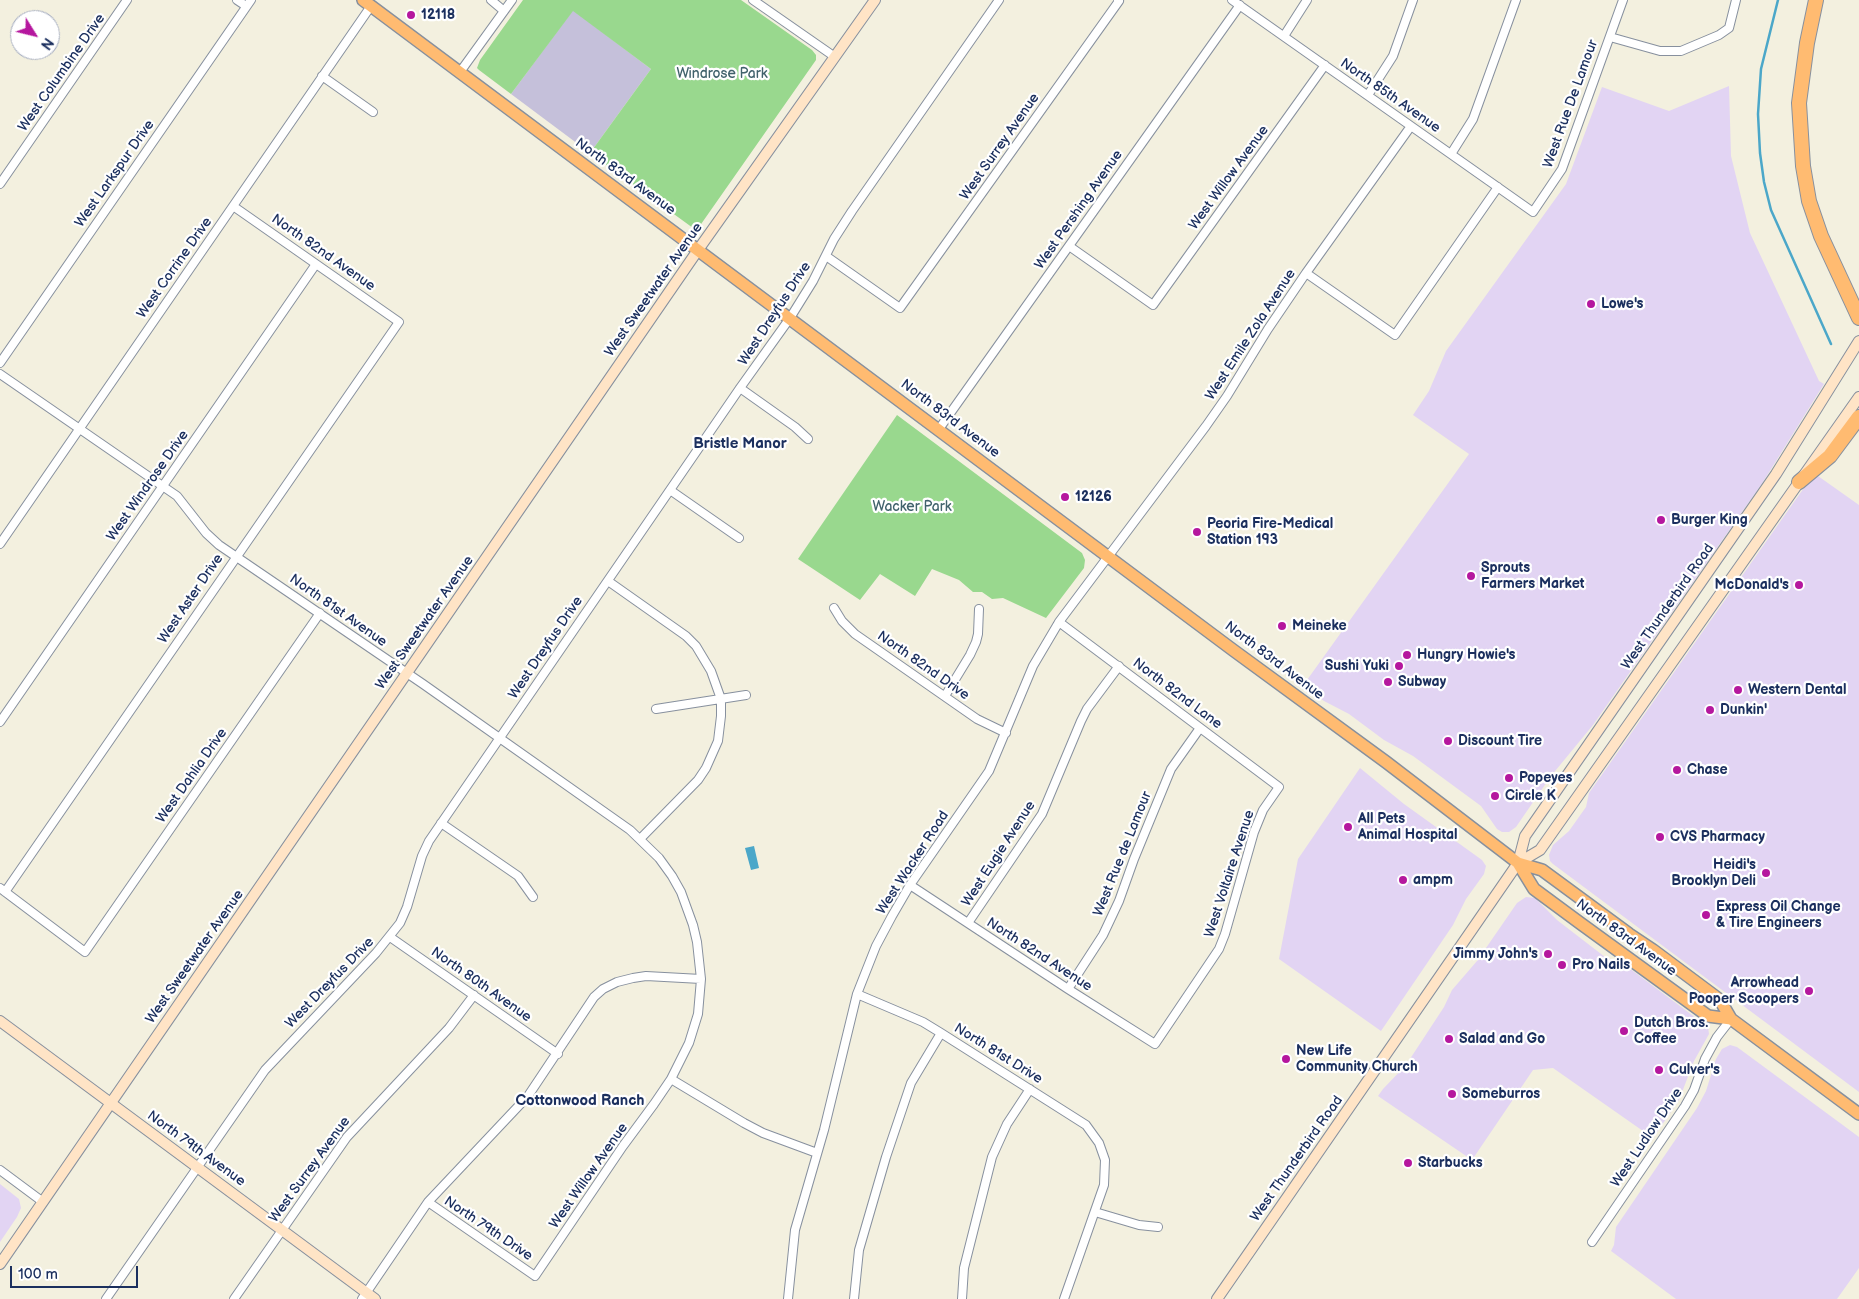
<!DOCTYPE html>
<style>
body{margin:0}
#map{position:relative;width:1859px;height:1299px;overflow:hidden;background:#f3f0df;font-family:"Balsamiq Sans",sans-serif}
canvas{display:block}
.north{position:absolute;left:10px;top:10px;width:50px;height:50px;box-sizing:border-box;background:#fff;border:1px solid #a4acbf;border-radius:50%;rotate:126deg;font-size:14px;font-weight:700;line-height:20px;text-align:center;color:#1b2f5e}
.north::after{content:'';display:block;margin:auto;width:18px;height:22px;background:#b5179e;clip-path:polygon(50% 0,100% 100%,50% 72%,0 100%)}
.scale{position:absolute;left:10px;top:1266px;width:128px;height:22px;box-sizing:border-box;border:2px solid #1b2f5e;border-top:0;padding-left:6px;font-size:15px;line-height:18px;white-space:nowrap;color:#1b2f5e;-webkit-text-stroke:4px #fff;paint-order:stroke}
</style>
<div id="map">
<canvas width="1859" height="1299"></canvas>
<div class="north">N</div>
<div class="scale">100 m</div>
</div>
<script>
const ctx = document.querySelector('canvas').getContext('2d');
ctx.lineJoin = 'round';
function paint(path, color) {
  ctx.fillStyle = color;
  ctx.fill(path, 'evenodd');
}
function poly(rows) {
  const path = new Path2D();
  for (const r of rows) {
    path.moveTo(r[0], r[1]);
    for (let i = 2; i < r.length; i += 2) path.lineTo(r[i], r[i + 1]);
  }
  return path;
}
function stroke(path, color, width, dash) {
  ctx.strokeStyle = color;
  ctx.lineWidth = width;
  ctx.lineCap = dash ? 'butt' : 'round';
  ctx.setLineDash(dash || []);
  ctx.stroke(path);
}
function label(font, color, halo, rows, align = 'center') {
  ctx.font = font + ' "Balsamiq Sans",sans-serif';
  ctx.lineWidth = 4.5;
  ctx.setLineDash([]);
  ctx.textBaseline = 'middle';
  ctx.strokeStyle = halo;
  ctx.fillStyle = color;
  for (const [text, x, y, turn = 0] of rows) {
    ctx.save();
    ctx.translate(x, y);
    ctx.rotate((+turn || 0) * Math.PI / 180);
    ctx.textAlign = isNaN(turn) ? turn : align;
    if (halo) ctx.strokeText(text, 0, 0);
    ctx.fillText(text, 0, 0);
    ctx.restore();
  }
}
const built = poly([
 [1729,86,1731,156,1750,233,1819,381,1824,384,1763,482,1593,725,1551,776,1516,827,1509,832,1502,832,1497,829,1481,806,1413,756,1384,740,1349,714,1324,701,1308,690,1305,687,1307,680,1469,454,1413,415,1429,391,1446,351,1566,184,1602,87,1669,111],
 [1818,476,1859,505,1859,1092,1553,864,1550,861,1549,855,1553,845,1569,831,1586,807,1589,793,1806,485],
 [1360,768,1404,804,1482,860,1486,866,1484,874,1466,899,1453,925,1381,1031,1279,959,1298,859],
 [1526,897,1535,898,1557,920,1605,957,1629,968,1708,1027,1709,1034,1694,1061,1679,1100,1653,1138,1553,1068,1533,1070,1472,1160,1378,1096,1383,1089,1406,1065,1444,1007,1452,990,1477,961,1517,903],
 [1730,1045,1737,1047,1859,1137,1859,1268,1837,1299,1676,1299,1611,1251,1614,1245,1616,1227,1697,1108,1706,1091,1716,1059,1722,1049],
 [0,1184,19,1199,21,1208,17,1217,0,1242]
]);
const industrial = poly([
 [573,10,651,69,590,153,511,94]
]);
const green = poly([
 [523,0,741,0,812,50,816,55,816,60,699,227,693,228,590,153,651,69,573,11,511,94,479,70,477,68,480,60],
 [897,415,1082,553,1085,560,1084,568,1046,618,1003,598,992,599,982,592,973,592,959,580,932,569,915,596,880,574,860,600,798,559]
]);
const water = poly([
 [754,846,759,868,751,870,745,848]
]);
const stream = poly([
 [1778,0,1761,69,1758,114,1760,153,1764,182,1771,210,1831,344]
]);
const street = poly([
 [237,0,246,6],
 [491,0,504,11],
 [753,0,835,57],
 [1232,0,1533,212,1562,169,1623,0],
 [1284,36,1307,0],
 [1610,37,1660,51,1681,51,1719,35,1729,28,1736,0],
 [460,72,512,0],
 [322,76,373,112],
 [1368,95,1393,56,1413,0],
 [1451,154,1473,119,1516,0],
 [0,184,127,0],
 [1069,246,1153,305,1325,65],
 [826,256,900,308,1119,1,1118,0],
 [1306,273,1395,335,1498,187],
 [0,363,251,0],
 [0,374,177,496,206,533,219,545,423,684,630,830,659,858,672,876,681,892,693,925,697,942,701,979,698,1014,689,1043,671,1079,654,1104,623,1146,535,1276,428,1202],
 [740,388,795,427,808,439],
 [939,429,1240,5],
 [670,490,739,538],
 [0,544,371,6],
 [608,581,686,636,696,646,711,671,721,699,721,716,718,741,706,768,698,780,641,838],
 [834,608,842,621,855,634,977,719,1006,733],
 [945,696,970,655,976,642,978,634,979,609],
 [656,709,746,695],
 [0,722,316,264],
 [441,823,518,876,533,897],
 [910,885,1068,989,1155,1044,1219,949,1225,934,1254,832,1263,810,1279,787,1059,622],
 [0,888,85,952,320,613],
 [5,892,399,322,233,206],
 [968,923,1042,814,1081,721,1087,709,1119,666],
 [390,937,558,1054],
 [1068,989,1103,935,1119,901,1134,859,1171,769,1200,728],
 [857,994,923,1022,941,1033,1086,1125,1099,1143,1105,1160,1104,1185,1064,1299],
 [671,1079,744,1123,763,1133,817,1153],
 [0,1170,43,1202],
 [1095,1212,1139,1225,1158,1227],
 [1592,1242,1685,1106,1694,1090,1705,1059,1717,1037,1731,1019],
 [106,1299,265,1070,376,953,400,923,407,907,422,856,429,841,740,388,790,318,813,281,834,239,852,211,999,0],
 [234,1299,347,1137,449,1028,474,995],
 [362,1299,428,1202,528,1096,594,997,603,989,617,982,633,978,646,976,701,979],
 [788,1299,795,1230,824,1130,857,994,876,946,892,916,910,885,989,771,1033,666,1059,622,1206,426,1227,396,1268,329,1306,273,1411,126],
 [854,1299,859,1250,886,1157,911,1083,941,1033],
 [962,1299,964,1268,992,1157,1007,1124,1030,1089]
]);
const secondary = poly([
 [1518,863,1540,850,1859,397],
 [0,1021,375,1299],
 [0,1264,698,250,875,0],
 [1217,1299,1518,863,1525,836,1776,474,1859,341]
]);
const primary = poly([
 [363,0,1233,650,1386,762,1518,863,1542,870,1629,934,1653,950,1720,1000,1731,1019,1859,1114],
 [1518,863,1534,889,1580,923,1708,1016,1731,1019]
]);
const highway = poly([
 [1816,0,1807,43,1799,103,1803,166,1809,201,1821,236,1859,318],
 [1799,482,1830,456,1859,417]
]);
const markers = [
 [411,15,5,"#b5179e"],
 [1591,304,5,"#b5179e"],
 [1065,497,5,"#b5179e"],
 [1661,520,5,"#b5179e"],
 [1197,532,5,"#b5179e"],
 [1471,576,5,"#b5179e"],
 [1799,585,5,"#b5179e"],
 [1282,626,5,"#b5179e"],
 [1407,655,5,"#b5179e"],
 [1399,666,5,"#b5179e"],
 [1388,682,5,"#b5179e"],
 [1738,690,5,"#b5179e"],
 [1710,710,5,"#b5179e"],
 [1448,741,5,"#b5179e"],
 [1677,770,5,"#b5179e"],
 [1509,778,5,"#b5179e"],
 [1495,796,5,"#b5179e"],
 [1348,827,5,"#b5179e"],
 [1660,837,5,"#b5179e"],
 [1766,873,5,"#b5179e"],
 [1403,880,5,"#b5179e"],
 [1706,915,5,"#b5179e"],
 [1548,954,5,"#b5179e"],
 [1562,965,5,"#b5179e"],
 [1809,991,5,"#b5179e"],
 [1624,1031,5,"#b5179e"],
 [1449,1039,5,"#b5179e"],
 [1286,1059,5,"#b5179e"],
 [1659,1070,5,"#b5179e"],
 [1452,1094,5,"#b5179e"],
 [1408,1163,5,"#b5179e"]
];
const poiNames = [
 ["12118",421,15],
 ["Lowe's",1601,304],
 ["12126",1075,497],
 ["Burger King",1671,520],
 ["Peoria Fire-Medical",1207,524],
 ["Station 193",1207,540],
 ["Sprouts",1481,568],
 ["Farmers Market",1481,584],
 ["McDonald's",1789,585,"right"],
 ["Meineke",1292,626],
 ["Hungry Howie's",1417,655],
 ["Sushi Yuki",1389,666,"right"],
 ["Subway",1398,682],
 ["Western Dental",1748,690],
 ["Dunkin'",1720,710],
 ["Discount Tire",1458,741],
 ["Chase",1687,770],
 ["Popeyes",1519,778],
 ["Circle K",1505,796],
 ["All Pets",1358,819],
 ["Animal Hospital",1358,835],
 ["CVS Pharmacy",1670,837],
 ["Heidi's",1756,865,"right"],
 ["Brooklyn Deli",1756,881,"right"],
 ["ampm",1413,880],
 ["Express Oil Change",1716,907],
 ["& Tire Engineers",1716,923],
 ["Jimmy John's",1538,954,"right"],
 ["Pro Nails",1572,965],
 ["Arrowhead",1799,983,"right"],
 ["Pooper Scoopers",1799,999,"right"],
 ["Dutch Bros.",1634,1023],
 ["Coffee",1634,1039],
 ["Salad and Go",1459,1039],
 ["New Life",1296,1051],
 ["Community Church",1296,1067],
 ["Culver's",1669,1070],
 ["Someburros",1462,1094],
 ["Starbucks",1418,1163]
];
const streetNames = [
 ["West Columbine Drive",62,73,-55],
 ["North 85th Avenue",1390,96,35],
 ["West Rue De Lamour",1571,104,-70],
 ["West Surrey Avenue",1000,147,-55],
 ["West Larkspur Drive",115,174,-55],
 ["North 83rd Avenue",625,177,36],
 ["West Willow Avenue",1229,178,-54],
 ["West Pershing Avenue",1079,210,-55],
 ["North 82nd Avenue",323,253,35],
 ["West Corrine Drive",175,268,-55],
 ["West Sweetwater Avenue",654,290,-55],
 ["West Dreyfus Drive",775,314,-57],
 ["West Emile Zola Avenue",1251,335,-57],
 ["North 83rd Avenue",950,419,37],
 ["West Windrose Drive",148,486,-55],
 ["West Aster Drive",191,599,-56],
 ["West Thunderbird Road",1668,607,-55],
 ["North 81st Avenue",338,611,35],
 ["West Sweetwater Avenue",425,623,-55],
 ["West Dreyfus Drive",546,648,-56],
 ["North 83rd Avenue",1274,661,37],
 ["North 82nd Drive",923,666,35],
 ["North 82nd Lane",1177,694,37],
 ["West Dahlia Drive",192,776,-55],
 ["West Eugie Avenue",999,854,-57],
 ["West Rue de Lamour",1123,854,-68],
 ["West Wacker Road",913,863,-57],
 ["West Voltaire Avenue",1230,874,-72],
 ["North 83rd Avenue",1626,938,36],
 ["North 82nd Avenue",1039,955,33],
 ["West Sweetwater Avenue",195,957,-55],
 ["West Dreyfus Drive",330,983,-46],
 ["North 80th Avenue",481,985,35],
 ["North 81st Drive",998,1054,32],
 ["West Ludlow Drive",1647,1138,-56],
 ["North 79th Avenue",196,1149,36],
 ["West Thunderbird Road",1297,1159,-55],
 ["West Surrey Avenue",310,1170,-54],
 ["West Willow Avenue",589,1176,-55],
 ["North 79th Drive",488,1229,34]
];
const parkNames = [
 ["Windrose Park",722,74],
 ["Wacker Park",912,507]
];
const neighbourhoodNames = [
 ["Bristle Manor",740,444],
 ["Cottonwood Ranch",580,1101]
];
paint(built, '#e2d4f3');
paint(industrial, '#c5c0da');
paint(green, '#99d88e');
paint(water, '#4ba7c9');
stroke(stream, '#4ba7c9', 2.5);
stroke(street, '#87909e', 10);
stroke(secondary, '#87909e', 12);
stroke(primary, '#87909e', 14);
stroke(highway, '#87909e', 16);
stroke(street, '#fff', 8);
stroke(secondary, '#ffe4c6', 10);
stroke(primary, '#ffbb71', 11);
stroke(highway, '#ffbb71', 14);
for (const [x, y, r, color] of markers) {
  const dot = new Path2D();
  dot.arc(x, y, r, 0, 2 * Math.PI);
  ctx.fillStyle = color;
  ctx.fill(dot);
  stroke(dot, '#fff', 2);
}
label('bold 14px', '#1b2f5e', '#fff', poiNames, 'left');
label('14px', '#1b2f5e', '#fff', streetNames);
label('14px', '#41626c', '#fff', parkNames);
label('bold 15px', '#1b2f5e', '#fff', neighbourhoodNames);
</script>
